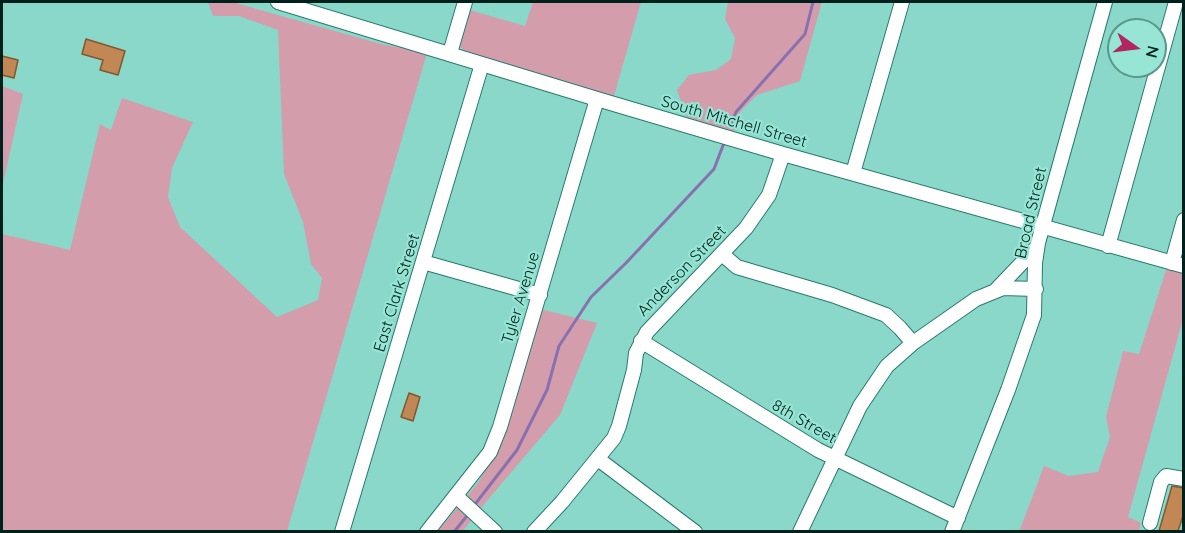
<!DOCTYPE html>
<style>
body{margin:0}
#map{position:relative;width:1185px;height:533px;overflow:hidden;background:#89d8c9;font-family:Quicksand,sans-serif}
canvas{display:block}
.frame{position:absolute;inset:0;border:3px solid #00201b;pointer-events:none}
.north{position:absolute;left:1107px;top:18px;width:60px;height:60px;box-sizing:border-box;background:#96e5d5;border:2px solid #5a968b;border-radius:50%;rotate:104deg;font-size:16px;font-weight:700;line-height:24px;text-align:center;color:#00201b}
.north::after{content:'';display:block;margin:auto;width:21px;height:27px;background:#b12560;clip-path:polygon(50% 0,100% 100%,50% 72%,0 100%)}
</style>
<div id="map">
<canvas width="1185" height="533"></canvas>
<div class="frame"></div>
<div class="north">N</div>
</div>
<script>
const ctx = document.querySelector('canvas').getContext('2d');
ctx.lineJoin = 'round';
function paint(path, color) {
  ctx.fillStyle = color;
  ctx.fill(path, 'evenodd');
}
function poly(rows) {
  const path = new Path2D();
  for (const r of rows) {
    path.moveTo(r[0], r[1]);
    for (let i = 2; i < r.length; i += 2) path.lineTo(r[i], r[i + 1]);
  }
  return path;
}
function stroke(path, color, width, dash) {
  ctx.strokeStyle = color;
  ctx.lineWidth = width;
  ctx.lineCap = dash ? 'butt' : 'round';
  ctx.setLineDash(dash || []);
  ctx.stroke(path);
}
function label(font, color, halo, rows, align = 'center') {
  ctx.font = font + ' Quicksand,sans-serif';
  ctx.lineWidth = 4.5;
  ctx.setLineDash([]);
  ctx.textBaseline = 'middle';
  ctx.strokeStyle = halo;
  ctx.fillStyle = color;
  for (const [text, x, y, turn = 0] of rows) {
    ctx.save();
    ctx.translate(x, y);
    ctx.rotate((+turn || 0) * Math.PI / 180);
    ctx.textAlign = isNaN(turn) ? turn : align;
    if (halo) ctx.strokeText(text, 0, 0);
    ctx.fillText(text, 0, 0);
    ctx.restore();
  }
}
const green = poly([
 [208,2,232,2,381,44,427,53,287,531,2,532,2,234,70,250,100,124,111,130,122,98,193,122,172,168,168,197,180,227,277,317,318,300,322,278,311,264,303,222,284,174,278,30,239,16,213,16],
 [533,2,641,2,614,96,467,53,458,45,466,9,525,26],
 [728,2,822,2,800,81,757,95,740,112,734,132,687,117,677,90,689,75,716,70,731,59,735,38,725,19],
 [2,86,23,94,2,188],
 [1167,267,1183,272,1183,319,1128,517,1141,523,1139,531,1019,532,1044,466,1069,476,1098,472,1110,437,1106,417,1123,351,1139,354],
 [540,309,597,323,560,415,480,509,463,531,437,532,478,483,495,454]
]);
const stream = poly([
 [730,126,736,112,805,34,813,2],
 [476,503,517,450,547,390,559,346,591,297,626,263,714,169,724,143],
 [454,532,466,517]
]);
const building = poly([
 [86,39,125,51,118,75,100,70,103,60,82,54,86,39],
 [2,56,18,60,14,78,2,75,2,56],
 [409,393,420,397,413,421,401,417,409,393],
 [1172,486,1184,488,1184,513,1178,531,1159,531,1172,486]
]);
const minor = poly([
 [278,2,597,99,783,154,1184,266],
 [450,53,465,2],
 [853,173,902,2],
 [1108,246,1176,2],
 [722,254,737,267,832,295,886,315,900,328,913,343],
 [423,262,540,295],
 [1172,263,1184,220],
 [995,291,1037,247],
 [641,341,818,450,958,518],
 [598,459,695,532],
 [456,496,495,532],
 [1150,523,1161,482,1166,476,1184,479],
 [342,532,482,64],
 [427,532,490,452,500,427,597,99],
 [534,532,562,502,614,438,619,426,634,370,636,353,647,332,746,228,769,195,783,154],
 [800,532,860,406,887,366,913,343,976,299,1003,288,1036,289],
 [952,532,1008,390,1034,315,1035,263,1038,243,1105,2]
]);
const streetNames = [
 ["South Mitchell Street",734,122,16],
 ["Broad Street",1031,213,-77],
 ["Anderson Street",682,271,-46],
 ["East Clark Street",397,293,-73],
 ["Tyler Avenue",521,298,-73],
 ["8th Street",804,422,30]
];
paint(green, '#d49dac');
stroke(stream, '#8971b0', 3);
paint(building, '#c18755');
stroke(building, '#83572f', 1.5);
stroke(minor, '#297b6e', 16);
stroke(minor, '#fff', 14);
label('16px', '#00201b', '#96e5d5', streetNames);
</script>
